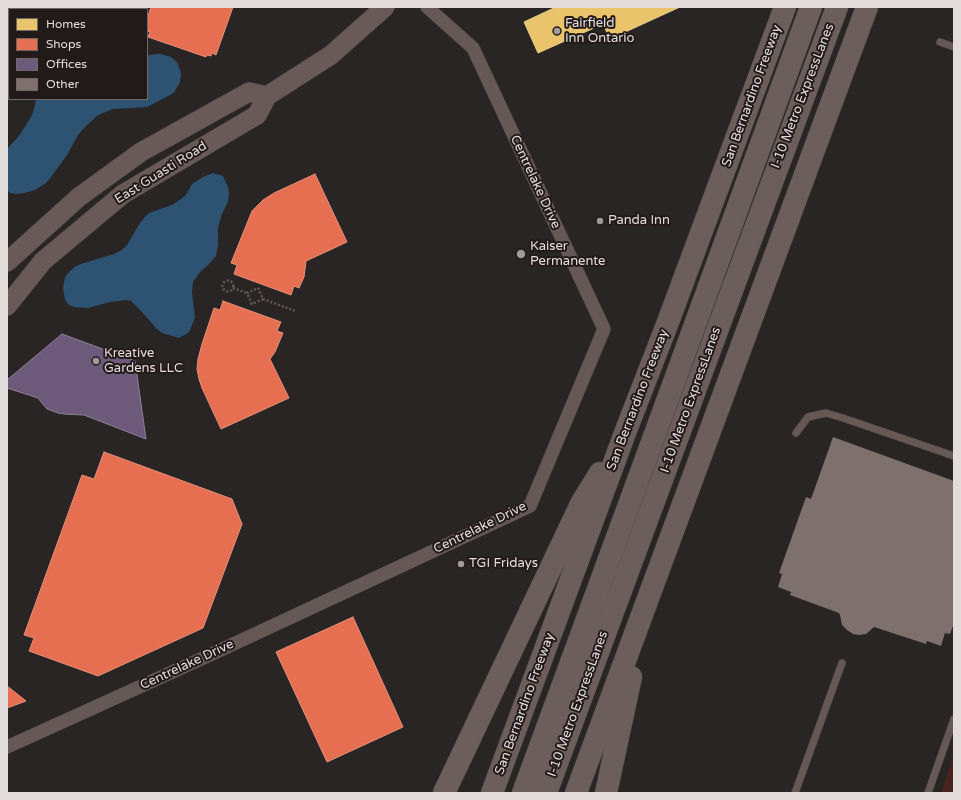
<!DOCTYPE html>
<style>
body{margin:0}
#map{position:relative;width:961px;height:800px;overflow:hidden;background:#292524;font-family:"Varela Round",sans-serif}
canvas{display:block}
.frame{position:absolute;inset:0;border:8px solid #e2dcdb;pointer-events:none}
.legend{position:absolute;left:8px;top:8px;width:140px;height:92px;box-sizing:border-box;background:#221a19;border:1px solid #6f6867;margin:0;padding:5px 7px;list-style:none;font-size:12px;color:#e2dcdb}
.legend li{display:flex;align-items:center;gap:8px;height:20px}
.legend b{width:20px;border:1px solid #6f6867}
</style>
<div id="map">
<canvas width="961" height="800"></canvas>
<div class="frame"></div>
<ul class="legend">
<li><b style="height:11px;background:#e9c46a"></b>Homes</li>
<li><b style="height:11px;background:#e76f51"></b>Shops</li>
<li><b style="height:11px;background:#6d597a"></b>Offices</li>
<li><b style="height:11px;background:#7e706d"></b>Other</li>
</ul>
</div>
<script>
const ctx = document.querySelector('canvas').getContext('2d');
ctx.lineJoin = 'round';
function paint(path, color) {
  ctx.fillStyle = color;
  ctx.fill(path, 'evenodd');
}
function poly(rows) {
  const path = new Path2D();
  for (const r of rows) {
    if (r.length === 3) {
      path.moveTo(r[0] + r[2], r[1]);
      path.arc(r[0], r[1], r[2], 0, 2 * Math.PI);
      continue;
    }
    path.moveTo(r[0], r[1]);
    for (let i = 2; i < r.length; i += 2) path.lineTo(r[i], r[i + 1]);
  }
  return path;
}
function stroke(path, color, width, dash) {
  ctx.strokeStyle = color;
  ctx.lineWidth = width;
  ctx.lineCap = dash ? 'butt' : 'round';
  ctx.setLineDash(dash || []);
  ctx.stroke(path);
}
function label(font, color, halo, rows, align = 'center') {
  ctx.font = font + ' "Varela Round",sans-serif';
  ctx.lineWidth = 4;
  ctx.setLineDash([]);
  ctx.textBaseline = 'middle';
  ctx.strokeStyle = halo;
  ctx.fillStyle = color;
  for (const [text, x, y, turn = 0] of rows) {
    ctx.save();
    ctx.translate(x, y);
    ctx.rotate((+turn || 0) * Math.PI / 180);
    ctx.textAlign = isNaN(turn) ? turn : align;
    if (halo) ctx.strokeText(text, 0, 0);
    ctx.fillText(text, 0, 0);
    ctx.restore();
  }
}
const green = poly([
 [954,756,954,793,941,793]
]);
const water = poly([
 [155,54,161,54,171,57,177,62,180,70,181,74,180,82,175,91,172,94,147,107,113,109,98,115,85,127,78,135,67,155,51,177,46,183,35,190,24,193,16,194,10,193,7,190,7,149,19,136,31,117,34,109,36,99,147,99,147,56],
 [213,173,223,176,228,187,229,193,228,202,222,214,218,227,218,245,216,256,208,265,200,272,193,282,192,293,195,317,191,328,188,333,179,338,162,333,157,329,141,311,131,301,126,300,110,302,88,308,74,307,69,305,65,300,63,288,65,277,69,272,76,266,84,263,114,254,122,250,127,245,140,223,145,217,149,213,172,205,181,199,186,195,192,184,203,177]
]);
const homes = poly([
 [556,7,680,7,610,39,603,24,538,53,524,22,556,7]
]);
const shops = poly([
 [54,7,109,7,109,9,59,9,54,7],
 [151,7,233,7,216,55,212,53,211,56,207,55,206,57,148,37,150,32,147,31,148,28,147,28,147,19,151,7],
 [315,174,347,242,306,261,304,277,299,288,294,286,291,295,234,274,237,265,231,263,252,211,263,200,274,193,315,174],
 [223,301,281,322,277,331,283,333,275,352,270,359,289,398,221,429,202,388,199,379,197,369,198,359,202,344,214,308,220,310,223,301],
 [104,452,232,499,242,524,203,628,98,676,29,651,34,638,24,635,82,475,94,479,104,452],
 [353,617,403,727,327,762,276,652,353,617],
 [7,686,26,701,7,708,7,686]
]);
const offices = poly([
 [62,334,135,361,146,439,84,415,64,414,58,413,47,409,41,402,38,398,7,388,7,380,62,334]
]);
const building = poly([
 [833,437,954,481,954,623,950,634,945,633,941,646,927,641,926,644,874,627,866,634,859,635,853,634,847,630,842,625,840,615,839,613,790,595,791,592,778,587,782,574,779,573,806,497,811,499]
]);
const path = poly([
 [7,11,9,12],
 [7,58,9,55],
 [7,99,8,100],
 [228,286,5.5],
 [233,288,247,293],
 [258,288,263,299,252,304,247,293,258,288],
 [263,299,295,311]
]);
const lane = poly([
 [940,42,954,47],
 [796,433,808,417,826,413,843,418,954,456],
 [795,793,842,663],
 [928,793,954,719]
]);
const street = poly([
 [7,747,212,654,530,506,604,329,473,48,427,7]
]);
const secondary = poly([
 [7,262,79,197,141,152,249,92,267,96],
 [7,306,43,261,123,194,257,115,267,96,331,55,385,7]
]);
const highway = poly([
 [444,793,582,502,600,473],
 [492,793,625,433,668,322,785,7],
 [523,793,673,385,811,7],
 [546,793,837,7],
 [576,793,867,7],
 [606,793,631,677]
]);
const markers = [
 [557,31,4,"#a19c9b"],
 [600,221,4,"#a19c9b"],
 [521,254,5,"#a19c9b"],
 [96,361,4,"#a19c9b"],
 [461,564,4,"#a19c9b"]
];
const poiNames = [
 ["Fairfield",565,24],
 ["Inn Ontario",565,39],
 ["Panda Inn",608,221],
 ["Kaiser",530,247],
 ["Permanente",530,262],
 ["Kreative",104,354],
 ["Gardens LLC",104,369],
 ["TGI Fridays",469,564]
];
const streetNames = [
 ["San Bernardino Freeway",752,96,-70],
 ["I-10 Metro ExpressLanes",803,96,-69],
 ["East Guasti Road",161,173,-32],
 ["Centrelake Drive",535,182,65],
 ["San Bernardino Freeway",638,400,-69],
 ["I-10 Metro ExpressLanes",691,400,-70],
 ["Centrelake Drive",480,528,-26],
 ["Centrelake Drive",187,665,-25],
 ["San Bernardino Freeway",525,704,-70],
 ["I-10 Metro ExpressLanes",578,704,-70]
];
paint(green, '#48241e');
paint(water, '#2e5272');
paint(homes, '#e9c46a');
stroke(homes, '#e7cb8c', 1);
paint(shops, '#e76f51');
stroke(shops, '#e6907a', 1);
paint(offices, '#6d597a');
stroke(offices, '#908097', 1);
paint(building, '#7e706d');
stroke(lane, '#464342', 8);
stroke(street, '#464342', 14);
stroke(secondary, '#464342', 20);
stroke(highway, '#464342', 23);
stroke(path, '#625957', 2.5, [2, 2]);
stroke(lane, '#655855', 7);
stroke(street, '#655855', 13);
stroke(secondary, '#695a57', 19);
stroke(highway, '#6c5e5b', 22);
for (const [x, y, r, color] of markers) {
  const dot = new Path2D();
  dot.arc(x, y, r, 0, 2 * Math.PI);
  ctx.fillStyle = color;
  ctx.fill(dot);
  stroke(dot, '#221a19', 1.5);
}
label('13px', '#e2dcdb', '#221a19', poiNames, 'left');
label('13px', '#e2dcdb', '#221a19', streetNames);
</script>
